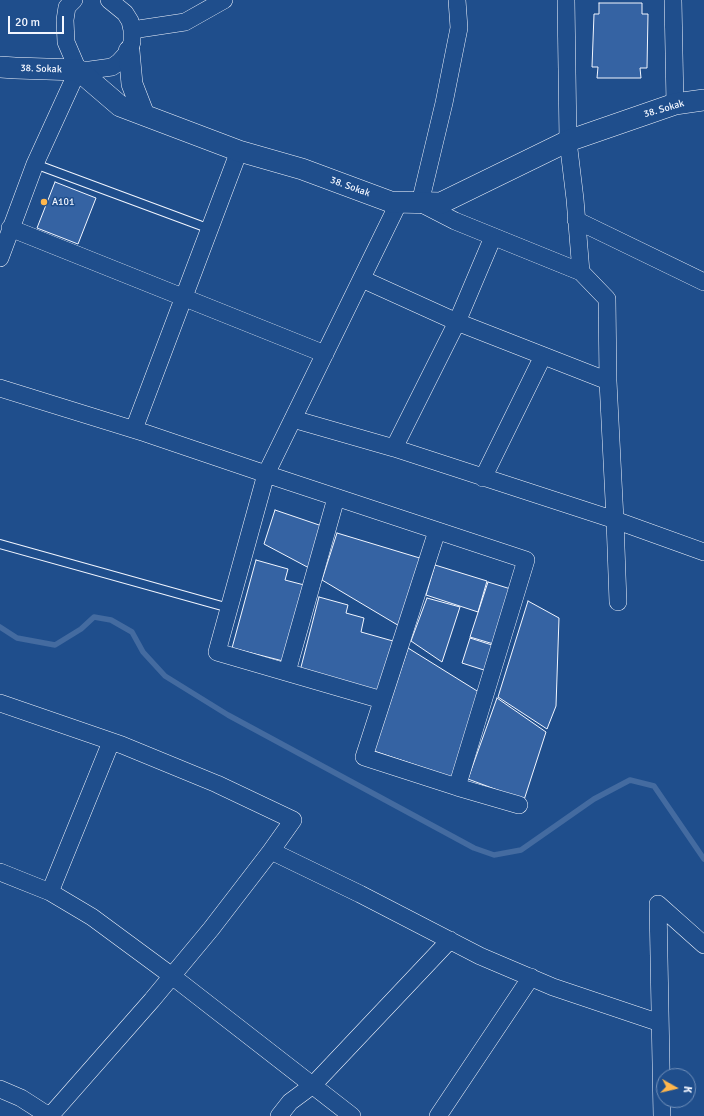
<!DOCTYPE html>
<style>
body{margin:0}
#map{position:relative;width:704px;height:1116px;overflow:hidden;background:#1f4e8c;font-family:Signika,sans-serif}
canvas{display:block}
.north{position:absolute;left:656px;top:1068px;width:40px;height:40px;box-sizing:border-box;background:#1f4e8c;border:1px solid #7391ba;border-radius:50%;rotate:98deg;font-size:11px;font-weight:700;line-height:16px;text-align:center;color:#f2f6ff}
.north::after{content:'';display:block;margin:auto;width:14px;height:18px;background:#ffb74d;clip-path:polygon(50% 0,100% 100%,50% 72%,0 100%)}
.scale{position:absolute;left:8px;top:16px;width:56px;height:18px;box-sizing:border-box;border:2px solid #f2f6ff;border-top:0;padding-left:5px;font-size:12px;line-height:14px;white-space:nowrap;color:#f2f6ff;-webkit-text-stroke:3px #1f4e8c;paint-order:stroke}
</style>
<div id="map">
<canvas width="704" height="1116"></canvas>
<div class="north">K</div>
<div class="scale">20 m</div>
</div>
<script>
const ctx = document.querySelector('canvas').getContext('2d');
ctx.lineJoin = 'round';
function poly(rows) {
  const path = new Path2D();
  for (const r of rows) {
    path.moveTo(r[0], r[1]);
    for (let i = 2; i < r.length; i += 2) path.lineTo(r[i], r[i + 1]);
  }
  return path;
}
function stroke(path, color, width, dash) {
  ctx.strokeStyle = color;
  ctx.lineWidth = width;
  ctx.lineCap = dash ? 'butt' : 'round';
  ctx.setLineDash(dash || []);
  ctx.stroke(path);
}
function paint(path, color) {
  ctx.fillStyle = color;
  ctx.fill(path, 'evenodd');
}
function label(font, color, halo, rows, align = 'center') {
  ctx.font = font + ' Signika,sans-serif';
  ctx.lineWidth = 3;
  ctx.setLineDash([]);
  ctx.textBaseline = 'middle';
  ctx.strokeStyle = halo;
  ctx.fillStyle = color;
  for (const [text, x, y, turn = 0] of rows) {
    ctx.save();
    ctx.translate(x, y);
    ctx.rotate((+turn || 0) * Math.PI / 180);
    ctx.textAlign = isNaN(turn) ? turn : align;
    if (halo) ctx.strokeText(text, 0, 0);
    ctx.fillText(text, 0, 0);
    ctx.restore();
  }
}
const stream = poly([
 [0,627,17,638,55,645,81,629,94,617,111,620,132,632,143,652,165,676,228,715,474,848,494,855,521,850,594,799,630,780,654,786,704,859]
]);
const building = poly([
 [599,3,642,3,642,14,648,14,647,68,640,68,641,78,597,78,598,67,592,67,594,14,599,14,599,3],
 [55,182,96,198,78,244,37,228,55,182],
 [275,510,325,527,311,569,264,544,275,510],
 [337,533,423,559,401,627,322,580,337,533],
 [256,560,288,569,285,580,308,586,287,662,232,648,256,560],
 [435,565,487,581,478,612,426,595,435,565],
 [488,582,514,590,497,645,470,637,488,582],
 [319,597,348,605,346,613,364,618,361,632,393,641,380,693,300,671,319,597],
 [427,598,460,607,442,662,411,641,427,598],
 [528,601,559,618,556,706,547,729,498,697,528,601],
 [470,638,495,646,487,671,462,663,470,638],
 [408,648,482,694,454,778,374,751,408,648],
 [497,698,546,732,524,800,468,779,497,698]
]);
const service = poly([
 [35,164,210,229],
 [0,544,229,608]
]);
const minor = poly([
 [74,0,67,7,65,20,66,42,78,70],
 [457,0,459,28,444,103,420,203,455,221,581,272,607,299,608,381,615,520,618,602],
 [566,0,568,141,575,199,581,272],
 [673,0,675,104],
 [132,30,185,22,224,0],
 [78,70,90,70,112,67,119,62,129,51,132,42,132,30,130,21,125,13,109,0],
 [576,220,704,282],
 [10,228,325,354],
 [493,237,457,322,394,448,615,520,704,552],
 [0,258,35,164,78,70],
 [362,279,457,322,608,381],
 [0,388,145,433,266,474,526,560,457,787],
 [293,419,394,448],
 [134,429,239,151],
 [483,478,543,356],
 [437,531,364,757,457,787,519,805],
 [287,672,336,498],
 [382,700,217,652,266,474,399,202],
 [0,703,122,745,217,784,293,820,271,851],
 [0,872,50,892,92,917,172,976,352,1116],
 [50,892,111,742],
 [658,904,662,1116],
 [658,904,704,945],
 [0,1089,21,1098,49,1116],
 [50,1116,152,1000,211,929,271,851,360,894,480,956,553,987,660,1023],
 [279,1116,290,1102,313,1085,450,940],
 [438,1116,531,977]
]);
const tertiary = poly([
 [129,51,132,84,144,115],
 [0,67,15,68,78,70,120,106,239,151,302,169,391,202,441,203,568,141,675,104,704,100]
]);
const markers = [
 [44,202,4,"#ffb74d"]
];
const streetNames = [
 ["38. Sokak",41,69,2],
 ["38. Sokak",664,109,-16],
 ["38. Sokak",350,187,20]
];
const poiNames = [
 ["A101",52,202]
];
stroke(stream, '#446ba0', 5.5);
paint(building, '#3563a3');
stroke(building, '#f2f6ff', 1);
stroke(service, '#f2f6ff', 10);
stroke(minor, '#f2f6ff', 18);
stroke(tertiary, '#f2f6ff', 22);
stroke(service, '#1f4e8c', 8);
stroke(minor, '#1f4e8c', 17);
stroke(tertiary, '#1f4e8c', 21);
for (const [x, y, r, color] of markers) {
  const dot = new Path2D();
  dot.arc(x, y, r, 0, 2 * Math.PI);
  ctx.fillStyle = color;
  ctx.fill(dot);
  stroke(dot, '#1f4e8c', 1.5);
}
label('10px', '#f2f6ff', '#1f4e8c', streetNames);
label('10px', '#f2f6ff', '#1f4e8c', poiNames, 'left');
</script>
